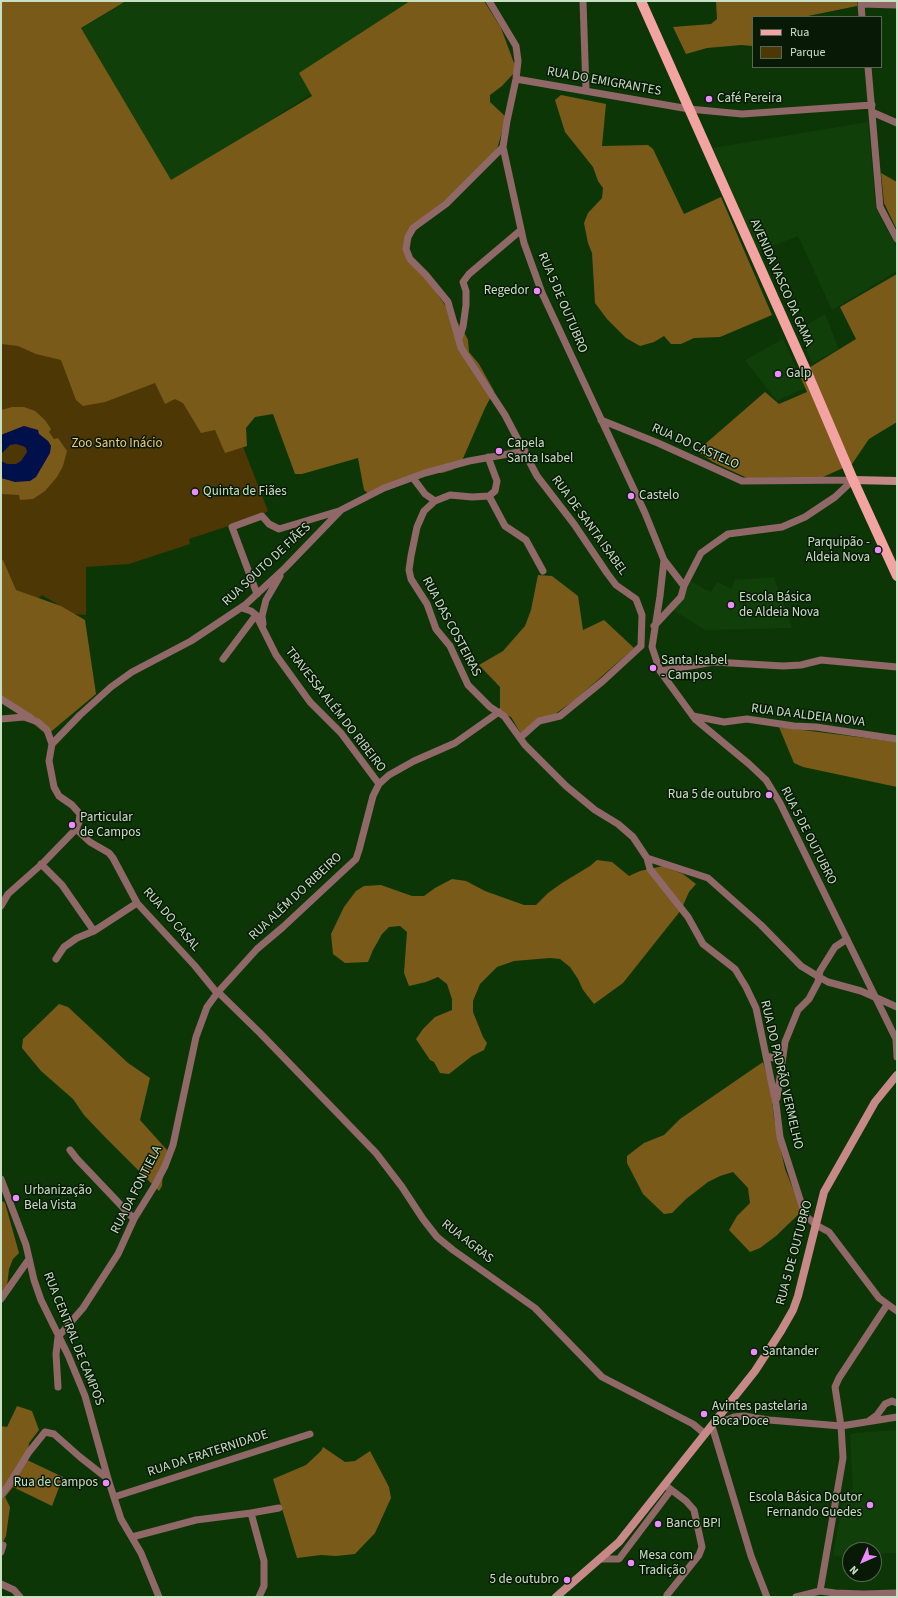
<!DOCTYPE html>
<meta charset="utf-8">
<style>
body{margin:0}
#map{position:relative;width:898px;height:1598px;overflow:hidden;background:#0d3607;font-family:"Source Sans 3",sans-serif}
canvas{display:block}
.frame{position:absolute;inset:0;border:2px solid #c9e0c5;pointer-events:none}
.legend{position:absolute;left:752px;top:16px;width:130px;height:52px;box-sizing:border-box;background:#081906;border:1px solid #556952;margin:0;padding:5px 7px;list-style:none;font-size:12px;color:#c9e0c5}
.legend li{display:flex;align-items:center;gap:8px;height:20px}
.legend b{width:20px;border:1px solid #556952}
.north{position:absolute;left:842px;top:1542px;width:40px;height:40px;box-sizing:border-box;background:#081906;border:1px solid #556952;border-radius:50%;rotate:225deg;font-size:11px;font-weight:700;line-height:16px;text-align:center;color:#c9e0c5}
.north::after{content:'';display:block;margin:auto;width:14px;height:18px;background:#eb8dfc;clip-path:polygon(50% 0,100% 100%,50% 72%,0 100%)}
</style>
<div id="map">
<canvas width="898" height="1598"></canvas>
<div class="frame"></div>
<ul class="legend">
<li><b style="height:5px;background:#f3a3a1"></b>Rua</li>
<li><b style="height:11px;background:#4d3705"></b>Parque</li>
</ul>
<div class="north">N</div>
</div>
<script>
const ctx = document.querySelector('canvas').getContext('2d');
ctx.lineJoin = 'round';
function paint(path, color) {
  ctx.fillStyle = color;
  ctx.fill(path, 'evenodd');
}
function poly(rows) {
  const path = new Path2D();
  for (const r of rows) {
    path.moveTo(r[0], r[1]);
    for (let i = 2; i < r.length; i += 2) path.lineTo(r[i], r[i + 1]);
  }
  return path;
}
function stroke(path, color, width, dash) {
  ctx.strokeStyle = color;
  ctx.lineWidth = width;
  ctx.lineCap = dash ? 'butt' : 'round';
  ctx.setLineDash(dash || []);
  ctx.stroke(path);
}
function label(font, color, halo, rows, align = 'center') {
  ctx.font = font + ' "Source Sans 3",sans-serif';
  ctx.lineWidth = 3;
  ctx.setLineDash([]);
  ctx.textBaseline = 'middle';
  ctx.strokeStyle = halo;
  ctx.fillStyle = color;
  for (const [text, x, y, turn = 0] of rows) {
    ctx.save();
    ctx.translate(x, y);
    ctx.rotate((+turn || 0) * Math.PI / 180);
    ctx.textAlign = isNaN(turn) ? turn : align;
    if (halo) ctx.strokeText(text, 0, 0);
    ctx.fillText(text, 0, 0);
    ctx.restore();
  }
}
const built = poly([
 [126,1,426,1,302,75,311,94,208,160,163,185,68,37],
 [868,122,876,209,897,248,897,271,832,310,798,236,758,252,713,148],
 [825,314,839,349,812,363,798,330],
 [783,339,805,388,777,401,745,360],
 [774,577,792,628,705,630,673,610,682,599,690,581,711,592,717,582,731,589,735,580],
 [897,1430,897,1553,874,1554,874,1550,850,1550,850,1555,834,1556,834,1549,845,1491,853,1490,850,1435,853,1433]
]);
const green = poly([
 [1,334,226,403,268,511,262,515,189,539,190,544,129,564,86,567,86,615,74,614,42,595,35,601,2,586]
]);
const forest = poly([
 [1,1,126,1,81,28,171,180,312,96,299,73,410,1,484,1,501,28,514,63,514,73,502,86,490,95,490,102,506,117,498,146,487,166,417,229,409,240,409,255,463,330,468,340,469,352,479,364,494,391,485,408,461,463,452,470,442,473,431,473,370,495,364,490,358,458,302,474,295,474,273,414,255,417,246,428,247,446,225,453,215,430,201,433,183,403,175,399,165,404,155,383,105,402,83,406,76,400,61,360,36,354,18,346,1,344],
 [716,1,857,1,857,6,803,17,753,17,753,46,741,45,707,48,686,54,673,27,711,24,717,19],
 [561,95,606,104,602,146,648,145,653,149,684,214,721,197,772,315,720,337,694,338,681,344,671,344,664,336,654,342,640,346,626,338,607,319,595,303,592,253,588,243,584,223,588,213,602,198,603,188,598,181,593,167,565,132,555,100],
 [881,173,897,182,897,230,884,203],
 [897,274,897,422,869,439,852,464,823,477,747,478,713,462,697,451,765,392,779,404,807,392,799,374,856,339,840,307],
 [12,407,24,407,35,411,45,420,51,429,49,432,54,439,58,438,67,451,63,466,57,477,45,491,33,499,20,500,19,495,1,494,1,478,5,479,51,446,48,441,39,434,24,426,1,435,1,410],
 [3,560,16,590,61,606,85,620,96,694,47,735,1,697,1,561],
 [538,575,552,576,578,596,583,630,604,620,634,648,576,699,523,737,511,717,500,712,500,687,479,665,503,651,525,626,531,610],
 [779,727,897,742,897,787,803,767,794,763],
 [597,860,612,862,629,876,640,871,663,866,683,874,696,884,689,892,681,910,623,983,594,1004,583,990,578,979,570,967,560,959,550,958,514,961,497,967,480,984,473,1001,473,1012,483,1037,487,1043,484,1050,472,1056,449,1074,440,1073,434,1062,430,1060,416,1039,423,1029,435,1017,452,1010,452,999,447,984,438,977,426,982,409,986,404,973,407,932,400,926,389,927,382,934,373,950,368,962,345,963,333,954,331,934,344,907,356,891,364,886,381,885,412,896,424,896,435,888,452,879,466,881,485,891,524,905,536,905,548,893,562,883,590,866],
 [59,1004,68,1007,128,1063,150,1078,140,1120,167,1150,168,1158,163,1172,162,1186,159,1191,102,1134,84,1115,73,1099,41,1071,22,1048,23,1039],
 [763,1062,770,1084,774,1118,785,1169,802,1211,776,1236,760,1248,750,1252,729,1230,737,1216,750,1203,748,1188,733,1172,720,1176,708,1182,686,1199,672,1213,664,1214,643,1194,627,1163,627,1156,644,1143,664,1135,680,1119],
 [1,1200,5,1203,19,1253,13,1259,9,1269,6,1295,1,1301],
 [17,1406,32,1411,39,1430,29,1443,27,1460,63,1477,52,1506,13,1487,5,1497,10,1507,6,1536,2,1544,1,1426,7,1427],
 [323,1447,345,1462,355,1461,370,1451,389,1487,391,1498,375,1533,355,1554,336,1556,321,1555,297,1558,273,1479,306,1465,321,1451]
]);
const water = poly([
 [24,426,38,430,39,434,48,441,51,446,50,453,36,477,30,481,15,482,1,478,1,461,7,464,16,464,21,461,27,452,26,448,23,446,16,444,10,445,1,454,1,435]
]);
const street = poly([
 [489,1,516,46,518,61,516,79,507,121,503,147,524,243,542,293,645,513,664,560,660,596,652,647,660,671,695,719,749,764,766,780,780,803,896,1039,897,1057],
 [583,1,586,90],
 [862,17,861,4,897,5],
 [868,67,880,207,897,239],
 [516,79,689,109,742,114,872,105],
 [872,112,897,123],
 [503,147,446,204,413,228,408,237,406,249,410,259,426,275,448,302,461,348,505,415,537,476,574,524,607,573,616,585,636,599,642,615,641,646],
 [459,339,463,327,466,305,466,291,463,282,469,274,521,230],
 [601,420,658,443,742,481,853,480],
 [488,457,497,481,495,491,489,496,472,497,450,495,435,501,424,511,417,527,411,556,409,570,411,579,427,604,436,629,450,646,468,685,490,707,504,716,525,745,566,786,595,810,618,824,633,837,647,858,650,869,688,917,703,944,735,969,746,987,756,1008,776,1104,780,1137,805,1215,816,1225,829,1232,879,1298,897,1311],
 [413,478,425,494,435,501],
 [489,496,505,526,526,540,543,571],
 [664,560,684,586],
 [257,594,232,527,262,516,269,524,279,529,339,511],
 [242,608,251,611,256,615,276,655,310,702,341,733,379,784],
 [263,624,262,616,266,600,280,576],
 [654,626,681,597,684,586,701,553,715,543,728,534,782,527,805,517,835,497,853,480],
 [223,659,256,615],
 [660,671,714,662,783,666,801,665,821,660,897,667],
 [1,699,31,718],
 [693,716,724,722,747,719,794,726,816,727,897,739],
 [1,719,24,717,38,722,47,730,52,744],
 [520,738,539,721,560,716,603,681,641,646],
 [76,829,90,842,109,853,113,858,137,903,195,966,217,993],
 [647,858,708,878,761,925,801,966,819,977,828,982,861,991,897,1007],
 [41,864,62,885,94,931],
 [1,906,8,894,43,863,76,829,79,822,80,814,72,805,59,796,54,787,49,761,52,744,80,715,111,687,132,672,191,641,245,605,285,568,341,510,384,488,425,473,469,461,525,451],
 [56,959,64,947,77,938,94,931,137,903],
 [218,992,260,1033,376,1153,402,1187,423,1219,437,1237,453,1250,535,1308,602,1377,693,1424,705,1434],
 [766,1056,774,1058,783,1056],
 [777,1098,785,1042,798,1010,809,999,818,982,820,971,835,947,847,939],
 [70,1150,77,1159,134,1219],
 [1,1179,26,1245,34,1280,41,1300,68,1355,85,1396,108,1479,121,1519,141,1553,159,1597],
 [1,1299,29,1259],
 [58,1387,56,1354,58,1337,83,1308,118,1254,134,1219,155,1185,165,1166,173,1145,196,1037,207,1007,218,992,257,949,283,927,356,859,359,850,373,796,379,784,389,775,414,761,455,743,499,712],
 [718,1418,724,1421,734,1417,744,1416,769,1420,841,1426,897,1417],
 [870,1420,877,1415,885,1404,892,1401,897,1403],
 [712,1426,751,1556,767,1597],
 [665,1485,686,1501,694,1510,702,1547,699,1555,667,1595],
 [1,1495,8,1486,29,1452,45,1432,54,1434,80,1457,108,1479],
 [114,1497,310,1434],
 [251,1513,264,1561,264,1586,259,1597],
 [132,1537,196,1520,251,1513,279,1508],
 [1,1552,3,1545],
 [600,1559,619,1559,671,1490],
 [1,1584,14,1590,20,1597],
 [820,1591,843,1458,841,1426,835,1387,839,1378,887,1305],
 [835,1593,863,1594,897,1593],
 [796,1597,820,1591,835,1593,837,1597]
]);
const secondary = poly([
 [853,480,897,481],
 [556,1597,619,1542,755,1371,781,1331,793,1310,798,1296,824,1192,875,1102,897,1075]
]);
const primary = poly([
 [641,1,809,377,853,480,897,576]
]);
const markers = [
 [709,99,4,"#eb8dfc"],
 [537,291,4,"#eb8dfc"],
 [778,374,4,"#eb8dfc"],
 [499,451,4,"#eb8dfc"],
 [195,492,4,"#eb8dfc"],
 [631,496,4,"#eb8dfc"],
 [878,550,4,"#eb8dfc"],
 [731,605,4,"#eb8dfc"],
 [653,668,4,"#eb8dfc"],
 [769,795,4,"#eb8dfc"],
 [72,825,4,"#eb8dfc"],
 [16,1198,4,"#eb8dfc"],
 [754,1352,4,"#eb8dfc"],
 [704,1414,4,"#eb8dfc"],
 [106,1483,4,"#eb8dfc"],
 [870,1505,4,"#eb8dfc"],
 [658,1524,4,"#eb8dfc"],
 [631,1563,4,"#eb8dfc"],
 [567,1580,4,"#eb8dfc"]
];
const streetNames = [
 ["RUA DO EMIGRANTES",604,82,10],
 ["AVENIDA VASCO DA GAMA",781,283,66],
 ["RUA 5 DE OUTUBRO",562,303,67],
 ["RUA DO CASTELO",695,447,24],
 ["RUA DE SANTA ISABEL",589,526,54],
 ["RUA SOUTO DE FIÃES",267,565,-43],
 ["RUA DAS COSTEIRAS",451,627,62],
 ["TRAVESSA ALÉM DO RIBEIRO",335,710,52],
 ["RUA DA ALDEIA NOVA",808,716,7],
 ["RUA 5 DE OUTUBRO",808,836,63],
 ["RUA ALÉM DO RIBEIRO",296,897,-43],
 ["RUA DO CASAL",171,920,49],
 ["RUA DO PADRÃO VERMELHO",781,1075,77],
 ["RUA DA FONTIELA",137,1190,-63],
 ["RUA AGRAS",467,1242,38],
 ["RUA 5 DE OUTUBRO",795,1253,-75],
 ["RUA CENTRAL DE CAMPOS",73,1339,68],
 ["RUA DA FRATERNIDADE",208,1454,-18]
];
const poiNames = [
 ["Café Pereira",717,99],
 ["Regedor",529,291,"right"],
 ["Galp",786,374],
 ["Capela",507,444],
 ["Santa Isabel",507,459],
 ["Quinta de Fiães",203,492],
 ["Castelo",639,496],
 ["Parquipão -",870,543,"right"],
 ["Aldeia Nova",870,558,"right"],
 ["Escola Básica",739,598],
 ["de Aldeia Nova",739,613],
 ["Santa Isabel",661,661],
 ["- Campos",661,676],
 ["Rua 5 de outubro",761,795,"right"],
 ["Particular",80,818],
 ["de Campos",80,833],
 ["Urbanização",24,1191],
 ["Bela Vista",24,1206],
 ["Santander",762,1352],
 ["Avintes pastelaria",712,1407],
 ["Boca Doce",712,1422],
 ["Rua de Campos",98,1483,"right"],
 ["Escola Básica Doutor",862,1498,"right"],
 ["Fernando Guedes",862,1513,"right"],
 ["Banco BPI",666,1524],
 ["Mesa com",639,1556],
 ["Tradição",639,1571],
 ["5 de outubro",559,1580,"right"]
];
const parkNames = [
 ["Zoo Santo Inácio",117,444]
];
paint(built, '#103f09');
paint(green, '#4d3705');
paint(forest, '#7a5a18');
paint(water, '#00104b');
stroke(street, '#8f6867', 7);
stroke(secondary, '#c78987', 8);
stroke(primary, '#f3a3a1', 10);
for (const [x, y, r, color] of markers) {
  const dot = new Path2D();
  dot.arc(x, y, r, 0, 2 * Math.PI);
  ctx.fillStyle = color;
  ctx.fill(dot);
  stroke(dot, '#081906', 1.5);
}
label('13px', '#c9e0c5', '#081906', streetNames);
label('13px', '#c9e0c5', '#081906', poiNames, 'left');
label('13px', '#f9cb78', '#081906', parkNames);
</script>
